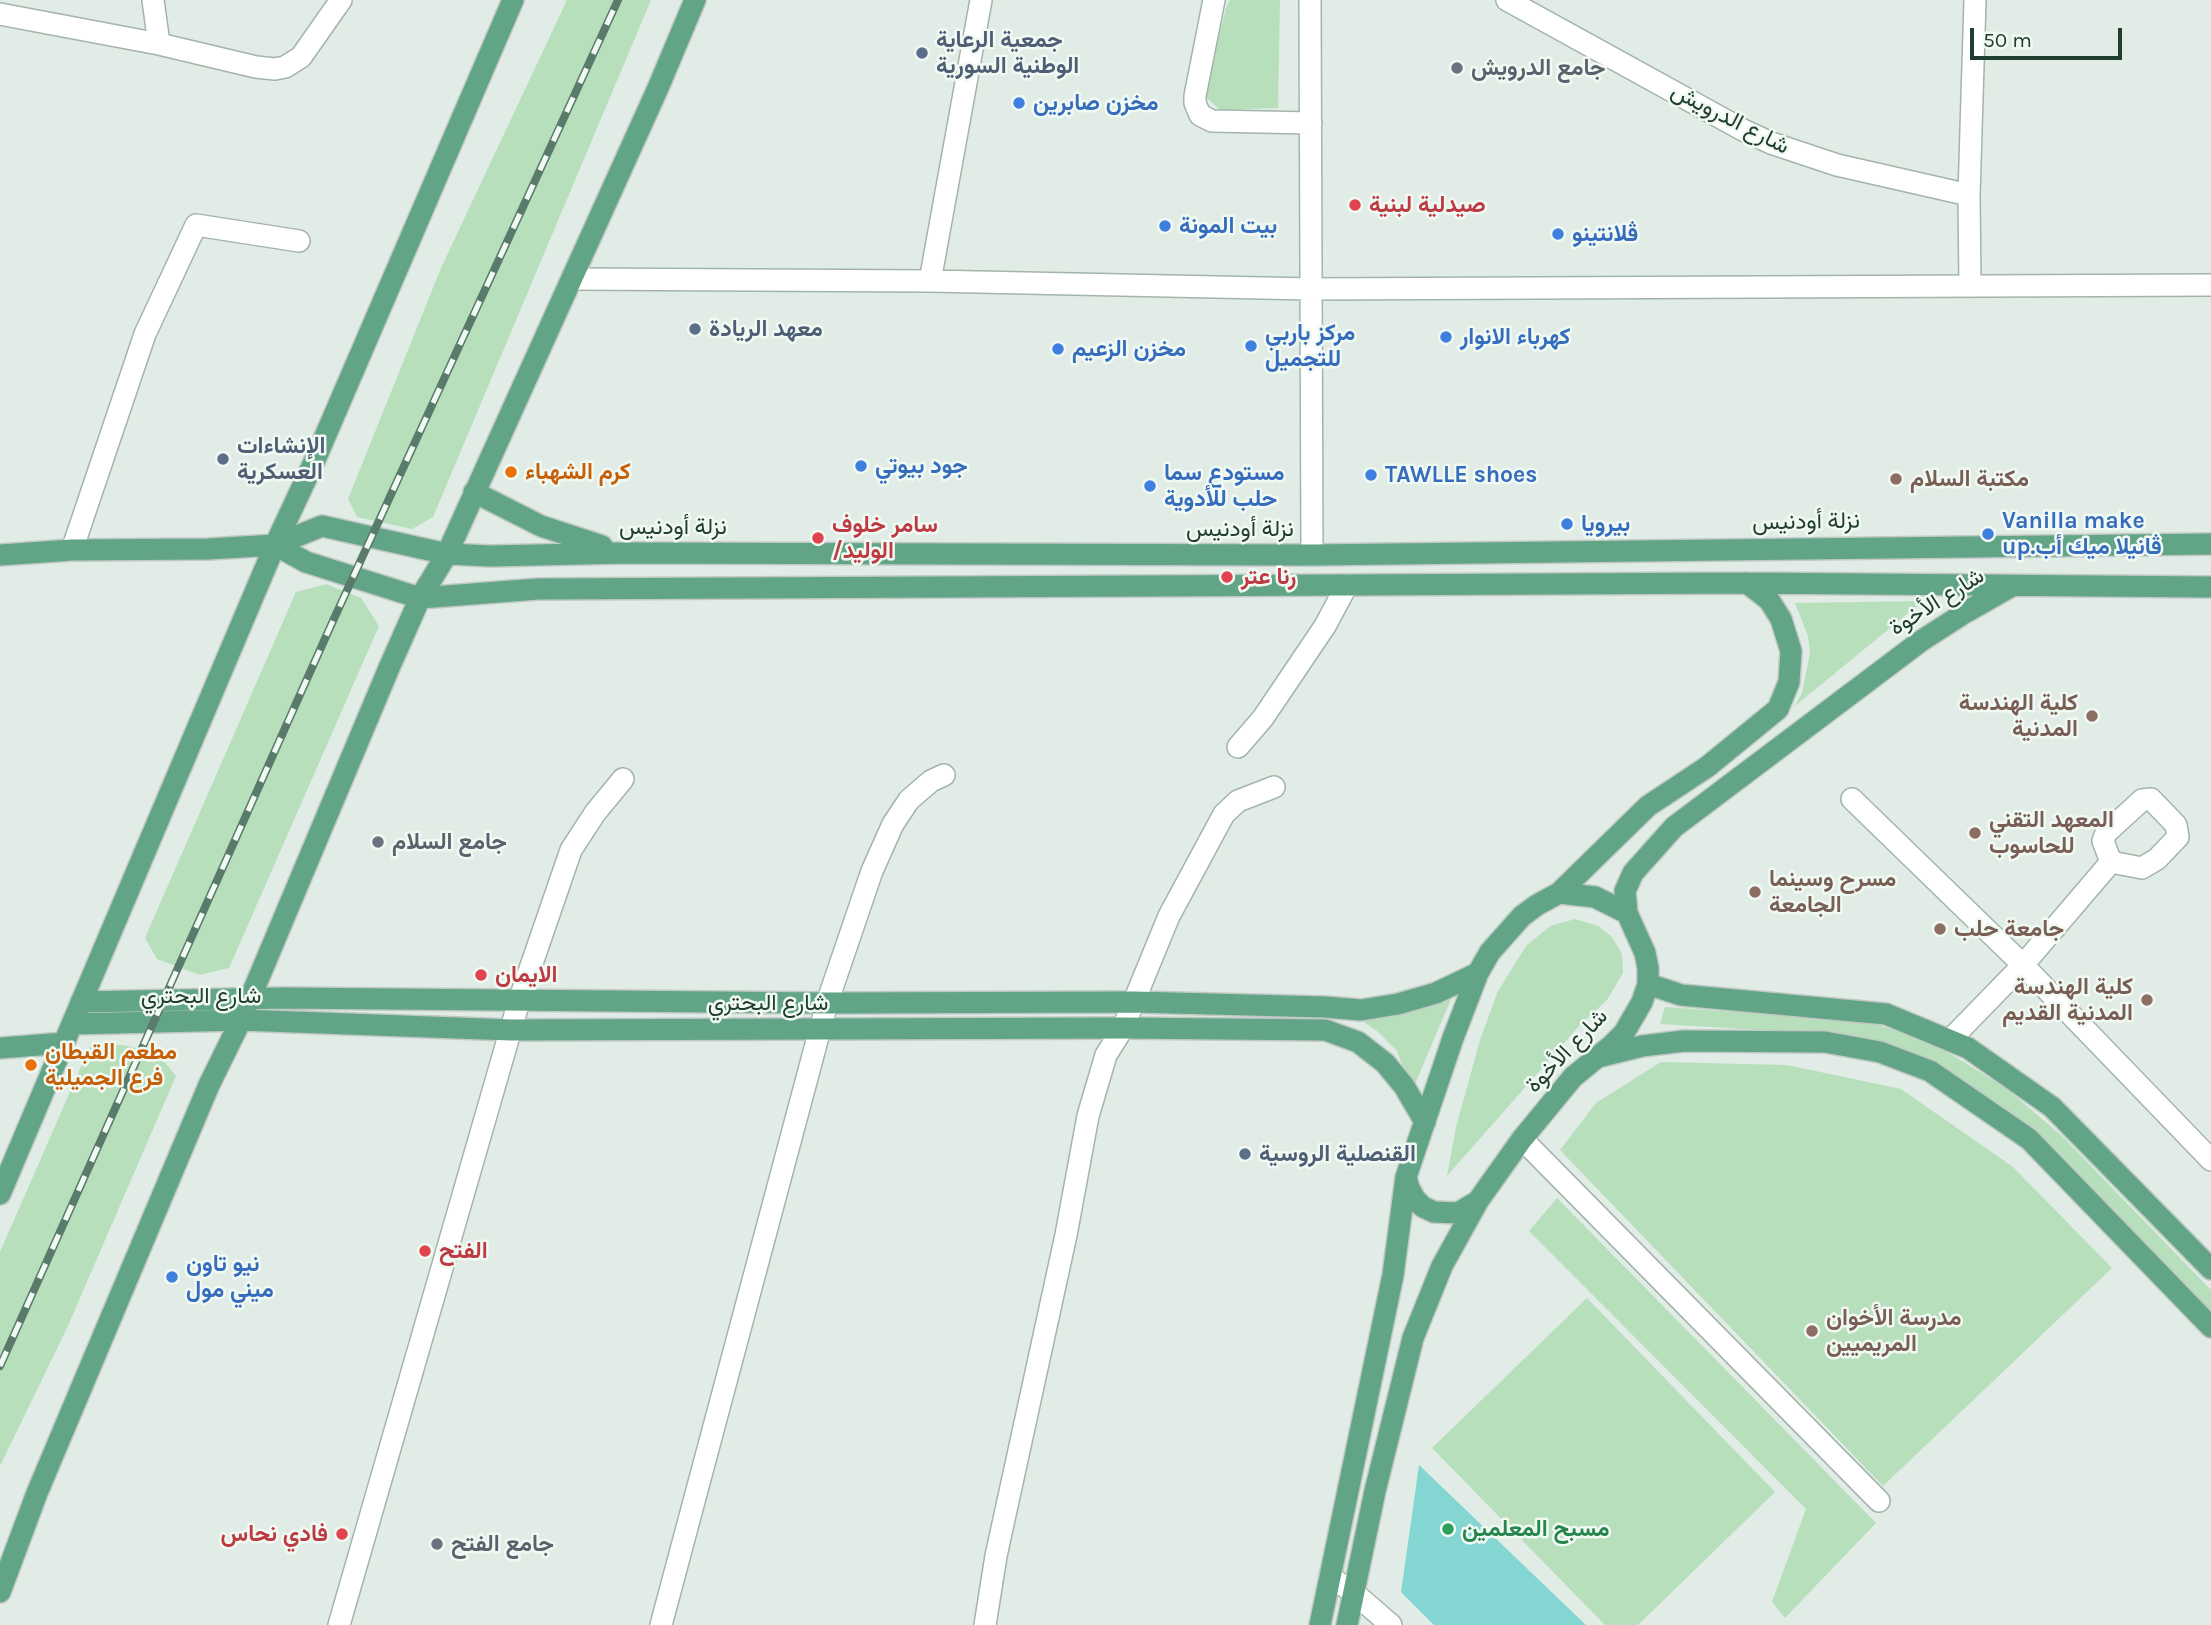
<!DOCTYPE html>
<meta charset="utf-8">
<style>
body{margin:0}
#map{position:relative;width:2211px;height:1625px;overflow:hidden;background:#e0ece5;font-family:Karla,sans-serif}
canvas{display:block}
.scale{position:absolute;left:1970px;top:28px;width:152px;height:32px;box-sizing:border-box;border:4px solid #203e30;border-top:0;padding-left:9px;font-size:21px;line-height:24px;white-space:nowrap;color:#203e30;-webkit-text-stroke:5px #f1f9f3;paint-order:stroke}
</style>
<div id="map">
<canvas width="2211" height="1625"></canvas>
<div class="scale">50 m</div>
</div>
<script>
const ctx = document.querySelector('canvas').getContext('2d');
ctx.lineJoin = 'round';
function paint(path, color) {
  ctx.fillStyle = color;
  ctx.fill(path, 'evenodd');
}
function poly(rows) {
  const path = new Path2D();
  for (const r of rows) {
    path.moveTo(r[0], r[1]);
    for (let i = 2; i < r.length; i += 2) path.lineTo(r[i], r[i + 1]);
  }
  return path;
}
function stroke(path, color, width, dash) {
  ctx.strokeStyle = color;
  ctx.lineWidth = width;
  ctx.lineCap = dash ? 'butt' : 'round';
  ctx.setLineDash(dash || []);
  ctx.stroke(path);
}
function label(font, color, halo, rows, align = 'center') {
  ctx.font = font + ' Karla,Vazirmatn,sans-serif';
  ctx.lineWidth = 5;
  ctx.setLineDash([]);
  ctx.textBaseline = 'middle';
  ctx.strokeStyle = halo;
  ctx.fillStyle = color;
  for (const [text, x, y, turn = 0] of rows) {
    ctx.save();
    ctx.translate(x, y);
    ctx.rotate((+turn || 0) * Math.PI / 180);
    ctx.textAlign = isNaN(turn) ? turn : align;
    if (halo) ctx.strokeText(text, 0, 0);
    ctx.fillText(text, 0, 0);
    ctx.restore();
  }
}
const green = poly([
 [567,0,651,0,433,517,412,529,357,517,348,499,441,268],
 [1230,0,1280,0,1278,108,1220,110,1204,95,1226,8],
 [326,584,361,598,379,626,229,968,200,975,157,959,145,938,296,592],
 [1923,601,1795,706,1802,693,1810,653,1808,636,1795,603],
 [1575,919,1598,926,1612,937,1622,954,1623,973,1607,1000,1580,1025,1447,1176,1456,1127,1480,1040,1498,991,1526,946,1550,926],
 [1451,999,1412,1091,1397,1051,1377,1031,1351,1013,1386,1013,1422,1008],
 [1665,1007,1865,1021,1907,1034,1941,1048,2007,1089,2062,1136,2211,1290,2211,1315,2062,1160,2017,1117,1948,1071,1918,1054,1874,1041,1827,1034,1660,1024],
 [124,1045,158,1054,176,1076,67,1328,0,1466,0,1252,90,1046],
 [1661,1062,1787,1065,1901,1089,2013,1167,2112,1268,1883,1486,1560,1150,1596,1103],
 [1557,1198,1876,1523,1785,1618,1772,1602,1806,1509,1529,1231],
 [1587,1298,1775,1492,1638,1625,1605,1625,1432,1448]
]);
const water = poly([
 [1419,1465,1586,1625,1434,1625,1401,1592]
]);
const minor = poly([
 [153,0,159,44],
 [1214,0,1195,96,1195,103,1200,115,1212,121,1311,123],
 [1310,0,1312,555],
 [1507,0,1743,130,1771,143,1837,165,1969,195],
 [0,14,159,44,256,67,275,69,285,67,301,57,341,0],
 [573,279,930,281,1311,289,2211,285],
 [930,281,981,0],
 [1970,286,1969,195,1975,0],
 [72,550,145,334,196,225,299,241],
 [1238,747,1263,718,1325,626,1347,585],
 [1852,799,2023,965,2211,1160],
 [2151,799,2176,825,2178,837,2157,859,2142,868,2111,862,2103,841,2106,833,2142,800,2151,799],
 [1950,1040,2023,965,2111,862],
 [1522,1139,1879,1501],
 [1330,1577,1353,1592,1391,1625],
 [339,1625,519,1001,571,850,595,813,623,779],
 [661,1625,827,1003,872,871,893,824,909,800,931,781,944,775],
 [985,1625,996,1556,1066,1235,1088,1116,1106,1055,1123,1028,1169,916,1224,814,1238,801,1274,787]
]);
const major = poly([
 [474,492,541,526,602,546],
 [275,545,322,526,447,554,491,556,625,553,1312,555,2211,544],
 [0,555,72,550,208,549,275,545,306,562,420,598,538,589,1747,583,2211,587],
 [1559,893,1595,897,1627,913],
 [1648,984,1681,995,1886,1014,1968,1048,2052,1107,2211,1269],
 [81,1002,283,998,827,1003,1134,1002,1325,1007,1361,1010,1398,1004,1436,993,1478,973],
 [72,1024,241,1020,511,1030,1123,1028,1325,1030,1358,1042,1385,1063,1404,1086,1425,1122],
 [0,1048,64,1043],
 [1602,1056,1642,1046,1684,1041,1825,1042,1880,1052,1930,1071,2029,1139,2211,1327],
 [1406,1177,1409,1188,1415,1199,1423,1207,1434,1212,1458,1213,1478,1201],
 [0,1194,275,545,314,462,513,0],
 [0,1592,37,1493,209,1085,241,1020,389,668,420,598,447,554,658,88,695,0],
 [1320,1625,1393,1275,1406,1177,1453,1038,1478,973,1490,952,1522,916,1537,905,1559,893,1648,806,1707,767,1778,709,1789,682,1791,651,1781,619,1769,600,1747,583],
 [1347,1625,1375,1491,1413,1338,1442,1266,1478,1201,1522,1139,1573,1077,1611,1046,1624,1033,1642,1002,1648,984,1648,968,1645,953,1627,913,1625,891,1633,873,1674,827,1921,641,1966,612,2010,587]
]);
const rail = poly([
 [0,1366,332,623,618,0]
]);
const markers = [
 [922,53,7,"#5c6f8a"],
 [1457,68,7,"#6b7280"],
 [1019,103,7,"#3f7fe0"],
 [1355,205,7,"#e0444e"],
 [1165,226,7,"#3f7fe0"],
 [1558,234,7,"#3f7fe0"],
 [695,329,7,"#5c6f8a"],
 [1446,337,7,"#3f7fe0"],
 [1251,346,7,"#3f7fe0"],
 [1058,349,7,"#3f7fe0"],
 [223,459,7,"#5c6f8a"],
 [861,466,7,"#3f7fe0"],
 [511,472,7,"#e8710a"],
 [1371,475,7,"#3f7fe0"],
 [1896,479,7,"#8d6e63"],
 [1150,486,7,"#3f7fe0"],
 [1567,524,7,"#3f7fe0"],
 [1988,534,7,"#3f7fe0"],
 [818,538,7,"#e0444e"],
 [1227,577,7,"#e0444e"],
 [2092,716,7,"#8d6e63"],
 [1975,833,7,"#8d6e63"],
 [378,842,7,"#6b7280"],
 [1755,892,7,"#8d6e63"],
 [1940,929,7,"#8d6e63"],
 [481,975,7,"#e0444e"],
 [2147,1000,7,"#8d6e63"],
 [31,1065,7,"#e8710a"],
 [1245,1154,7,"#5c6f8a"],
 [425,1251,7,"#e0444e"],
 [172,1277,7,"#3f7fe0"],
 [1812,1331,7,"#8d6e63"],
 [1448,1529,7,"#2e9e5b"],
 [342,1534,7,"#e0444e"],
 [437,1544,7,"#6b7280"]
];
const serviceNames = [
 ["جمعية الرعاية",936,40],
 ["الوطنية السورية",936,66],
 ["معهد الريادة",709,329],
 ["الإنشاءات",237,446],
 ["العسكرية",237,472],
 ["القنصلية الروسية",1259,1154]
];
const worshipNames = [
 ["جامع الدرويش",1471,68],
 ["جامع السلام",392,842],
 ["جامع الفتح",451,1544]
];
const shopNames = [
 ["مخزن صابرين",1033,103],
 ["بيت المونة",1179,226],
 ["ڤلانتينو",1572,234],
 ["مركز باربي",1265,333],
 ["للتجميل",1265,359],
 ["كهرباء الانوار",1460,337],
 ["مخزن الزعيم",1072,349],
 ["جود بيوتي",875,466],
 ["مستودع سما",1164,473],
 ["حلب للأدوية",1164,499],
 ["TAWLLE shoes",1385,475],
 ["Vanilla make",2002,521],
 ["up.ڤانيلا ميك أب",2002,547],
 ["بيرويا",1581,524],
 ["نيو تاون",186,1264],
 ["ميني مول",186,1290]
];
const streetNames = [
 ["شارع الدرويش",1730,119,27],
 ["نزلة أودنيس",1806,522,-1],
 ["نزلة أودنيس",673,527],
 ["نزلة أودنيس",1240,529],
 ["شارع الأخوة",1937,602,-32],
 ["شارع البحتري",201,996],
 ["شارع البحتري",768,1003],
 ["شارع الأخوة",1567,1051,-46]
];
const healthNames = [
 ["صيدلية لبنية",1369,205],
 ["سامر خلوف",832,525],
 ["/الوليد",832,551],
 ["رنا عتر",1241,577],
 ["الايمان",495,975],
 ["الفتح",439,1251],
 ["فادي نحاس",328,1534,"right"]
];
const foodNames = [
 ["كرم الشهباء",525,472],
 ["مطعم القبطان",45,1052],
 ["فرع الجميلية",45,1078]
];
const educationNames = [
 ["مكتبة السلام",1910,479],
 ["كلية الهندسة",2078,703,"right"],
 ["المدنية",2078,729,"right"],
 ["المعهد التقني",1989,820],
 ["للحاسوب",1989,846],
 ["مسرح وسينما",1769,879],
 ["الجامعة",1769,905],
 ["جامعة حلب",1954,929],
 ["كلية الهندسة",2133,987,"right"],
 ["المدنية القديم",2133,1013,"right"],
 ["مدرسة الأخوان",1826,1318],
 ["المريميين",1826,1344]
];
const leisureNames = [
 ["مسبح المعلمين",1462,1529]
];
paint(green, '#b8dfbb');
paint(water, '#84d6d2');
stroke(minor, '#a3b4ab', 24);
stroke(major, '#c1c9c5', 24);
stroke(minor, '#fff', 21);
stroke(major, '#62a586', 21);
stroke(rail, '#5a7a6b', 8);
stroke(rail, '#f1f9f3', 5, [16]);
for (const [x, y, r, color] of markers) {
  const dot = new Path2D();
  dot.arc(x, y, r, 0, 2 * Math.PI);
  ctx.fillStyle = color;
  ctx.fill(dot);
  stroke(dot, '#f1f9f3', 2.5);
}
label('bold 23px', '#4e5e75', '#f1f9f3', serviceNames, 'left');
label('bold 23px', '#5b616d', '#f1f9f3', worshipNames, 'left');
label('bold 23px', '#366cbe', '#f1f9f3', shopNames, 'left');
label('23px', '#203e30', '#f1f9f3', streetNames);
label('bold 23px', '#be3a42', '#f1f9f3', healthNames, 'left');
label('bold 23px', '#c56008', '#f1f9f3', foodNames, 'left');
label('bold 23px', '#785e54', '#f1f9f3', educationNames, 'left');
label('bold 23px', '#27864d', '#f1f9f3', leisureNames, 'left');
</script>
